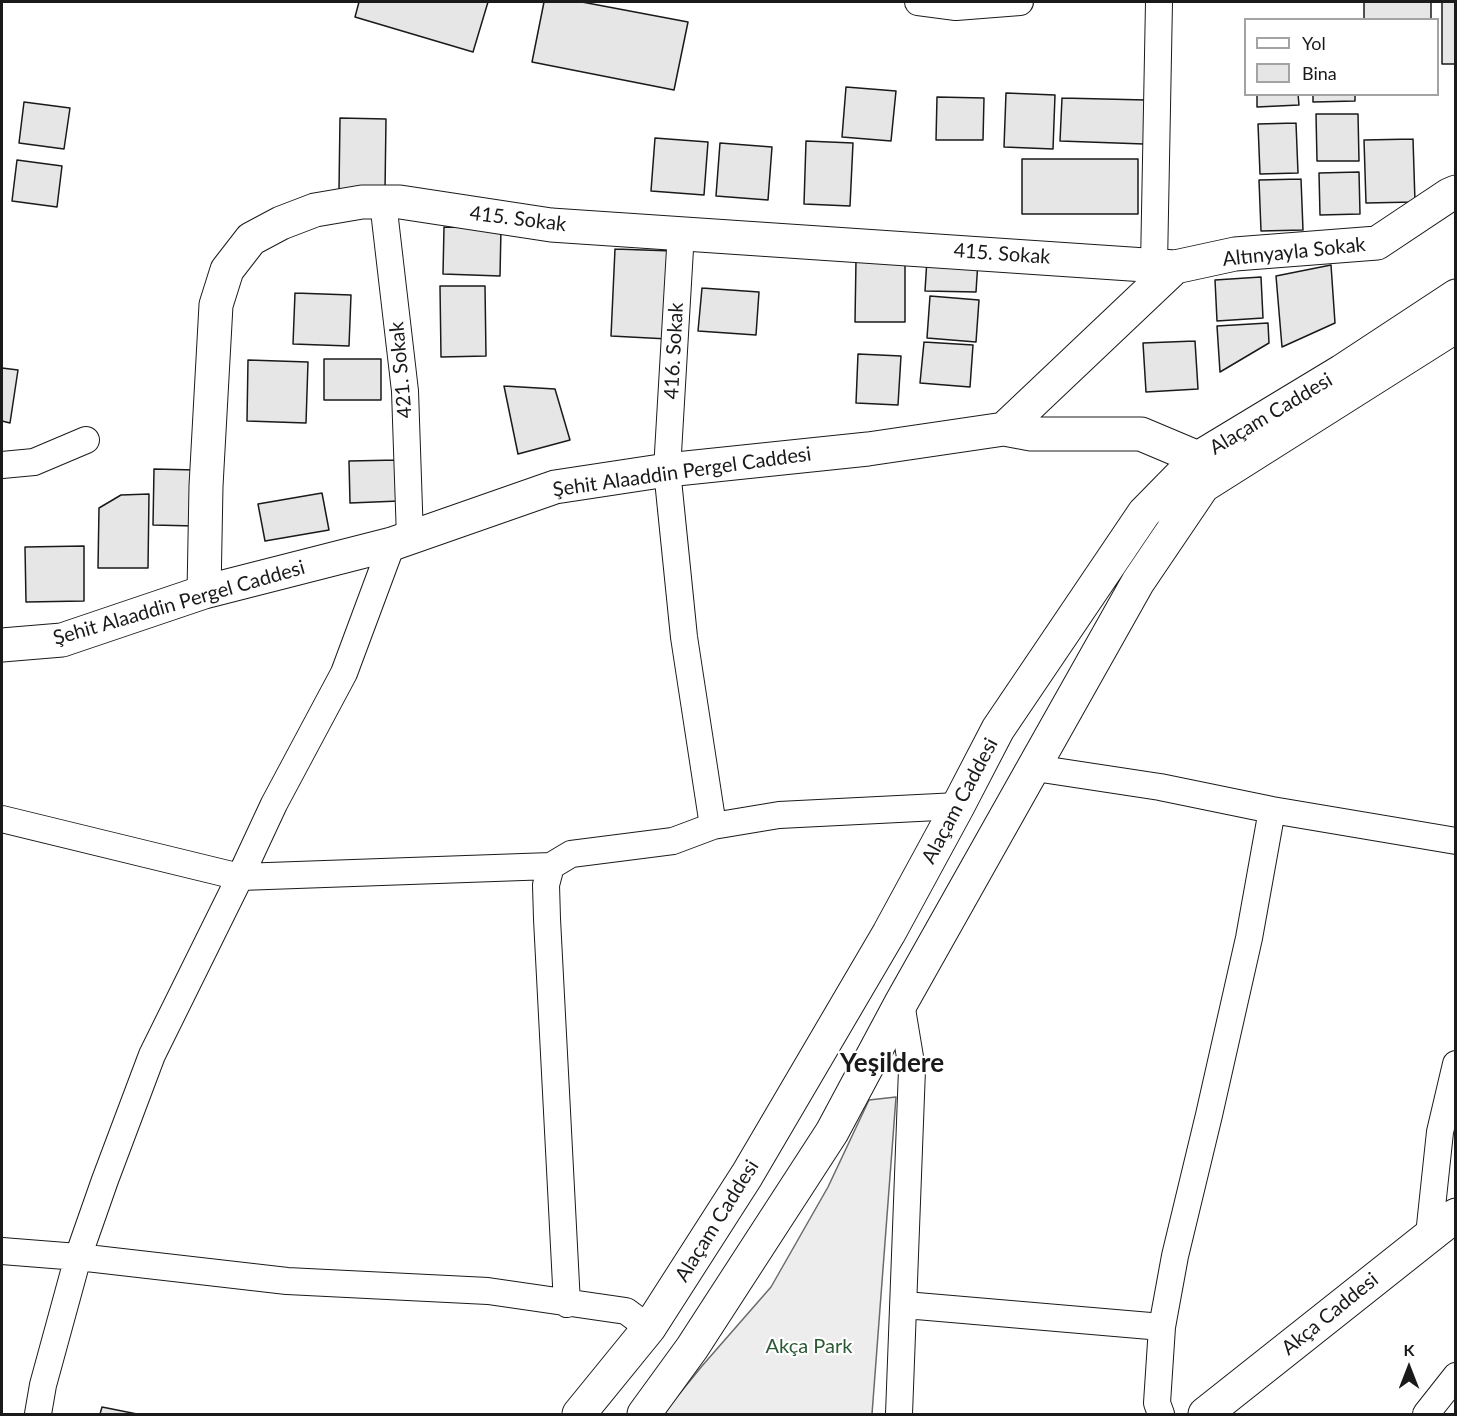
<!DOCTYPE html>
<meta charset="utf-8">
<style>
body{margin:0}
#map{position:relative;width:1457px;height:1416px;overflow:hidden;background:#fff;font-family:Lato,sans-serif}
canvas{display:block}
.frame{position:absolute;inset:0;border:3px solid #1a1a1a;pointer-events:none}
.legend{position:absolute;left:1244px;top:18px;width:195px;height:78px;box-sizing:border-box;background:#fff;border:2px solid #a3a3a3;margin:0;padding:8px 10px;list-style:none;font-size:18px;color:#1a1a1a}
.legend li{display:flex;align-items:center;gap:12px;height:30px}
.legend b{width:30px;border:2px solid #a3a3a3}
.north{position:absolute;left:1379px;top:1338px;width:60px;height:60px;-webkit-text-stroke:4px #fff;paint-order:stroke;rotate:0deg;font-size:16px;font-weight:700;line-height:24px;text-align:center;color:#1a1a1a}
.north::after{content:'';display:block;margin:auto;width:21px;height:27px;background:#1a1a1a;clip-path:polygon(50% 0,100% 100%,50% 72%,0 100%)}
</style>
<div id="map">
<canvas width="1457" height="1416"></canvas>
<div class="frame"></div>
<ul class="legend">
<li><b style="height:8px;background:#fff"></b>Yol</li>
<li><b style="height:16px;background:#e6e6e6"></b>Bina</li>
</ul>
<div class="north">K</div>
</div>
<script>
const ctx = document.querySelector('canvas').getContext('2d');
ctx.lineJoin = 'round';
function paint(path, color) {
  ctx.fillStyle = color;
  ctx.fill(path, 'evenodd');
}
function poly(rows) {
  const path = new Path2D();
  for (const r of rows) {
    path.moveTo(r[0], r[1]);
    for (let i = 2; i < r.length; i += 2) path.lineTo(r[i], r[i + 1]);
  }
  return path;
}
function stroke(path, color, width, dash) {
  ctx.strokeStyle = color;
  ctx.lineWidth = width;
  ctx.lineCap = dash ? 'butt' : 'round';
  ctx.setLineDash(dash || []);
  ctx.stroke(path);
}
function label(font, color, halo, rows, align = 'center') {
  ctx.font = font + ' Lato,sans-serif';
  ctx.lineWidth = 4.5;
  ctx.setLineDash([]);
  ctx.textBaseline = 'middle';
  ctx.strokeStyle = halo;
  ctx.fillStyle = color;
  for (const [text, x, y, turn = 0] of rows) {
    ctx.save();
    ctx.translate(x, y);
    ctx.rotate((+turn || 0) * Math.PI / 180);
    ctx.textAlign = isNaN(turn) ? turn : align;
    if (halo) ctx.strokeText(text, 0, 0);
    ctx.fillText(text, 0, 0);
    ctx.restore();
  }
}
const built = poly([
 [896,1097,872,1414,663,1414,702,1366,771,1287,828,1187,869,1100,896,1097]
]);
const building = poly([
 [359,2,488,2,473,52,355,17,359,2],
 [544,2,582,2,688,22,674,90,532,62,544,2],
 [1364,2,1431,2,1431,20,1364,20,1364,2],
 [1442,2,1456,2,1456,64,1442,64,1442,2],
 [846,87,896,91,891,141,842,137,846,87],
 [1006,93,1055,95,1053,149,1004,147,1006,93],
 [1257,94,1298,94,1299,105,1257,107,1257,94],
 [1313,94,1355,94,1355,101,1313,102,1313,94],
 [937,97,984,98,983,140,936,140,937,97],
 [1062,98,1146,100,1144,144,1060,141,1062,98],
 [24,102,70,108,64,149,19,143,24,102],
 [1316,114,1358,114,1359,161,1317,161,1316,114],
 [340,118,386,119,385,191,339,190,340,118],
 [1296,123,1298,173,1260,174,1258,124,1296,123],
 [655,138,708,142,704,195,651,191,655,138],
 [1413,139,1415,202,1366,203,1364,140,1413,139],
 [806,141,853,143,850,206,804,204,806,141],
 [720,143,772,147,768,200,716,196,720,143],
 [1022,159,1138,159,1138,214,1022,214,1022,159],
 [17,160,62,166,57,207,12,201,17,160],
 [1359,172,1360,214,1320,215,1319,173,1359,172],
 [1301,179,1303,230,1261,231,1259,180,1301,179],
 [444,227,501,228,500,276,443,274,444,227],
 [615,249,673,251,668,339,611,336,615,249],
 [856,259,905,259,905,322,855,322,856,259],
 [927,259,978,261,976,292,925,291,927,259],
 [1331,265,1335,323,1282,347,1276,276,1331,265],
 [1261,277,1263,318,1217,321,1215,280,1261,277],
 [440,286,485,286,486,356,441,357,440,286],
 [702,288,759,292,756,335,698,331,702,288],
 [295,293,351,295,349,346,293,344,295,293],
 [930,296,979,300,976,342,927,338,930,296],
 [1268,323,1269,343,1220,372,1217,326,1268,323],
 [1195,341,1198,389,1146,392,1143,343,1195,341],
 [924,342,973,345,970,387,920,383,924,342],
 [858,354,901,356,898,405,856,403,858,354],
 [324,359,381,359,381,400,324,400,324,359],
 [248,360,308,362,306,423,247,421,248,360],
 [2,368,18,370,10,423,2,421,2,368],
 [504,386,555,389,570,440,518,454,504,386],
 [398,460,399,501,350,503,349,461,398,460],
 [154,469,196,470,195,526,153,525,154,469],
 [322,493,329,530,265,541,258,504,322,493],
 [149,494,148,568,98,568,99,508,121,495,149,494],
 [84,546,84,601,26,602,25,547,84,546],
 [102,1407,137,1414,100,1414,102,1407]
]);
const street = poly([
 [918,2,956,7,1020,2],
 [383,202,405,391,410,538],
 [1154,265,1159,2],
 [2,465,34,462,86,440],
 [1035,768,1160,787,1272,810,1456,841],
 [2,819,240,877,551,866],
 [713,826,779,815,958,806],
 [1429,1235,1440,1132,1456,1064],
 [2,1251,78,1257,287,1281,488,1291,626,1311,649,1328],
 [567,1304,547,919,546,885,551,866,571,854,673,841,713,826,684,637,667,470,681,232],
 [905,1305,1162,1327],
 [38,1414,43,1385,78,1257,105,1180,152,1055,240,877,274,804,344,673,392,544],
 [899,1414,912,1069,901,1003],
 [1161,1414,1157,1403,1162,1327,1175,1256,1209,1115,1249,938,1272,810],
 [1426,1414,1456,1376]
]);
const secondary = poly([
 [1004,429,1031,434,1141,434,1198,458],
 [204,592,206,486,216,305,227,270,251,239,281,223,315,210,362,202,400,202,551,225,1175,267,1235,254,1377,243,1449,195,1456,192],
 [2,645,62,640,204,592,392,544,555,487,667,470,868,449,1004,429,1175,267],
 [579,1414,649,1328,747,1175,889,933,958,806,998,729,1144,513,1198,458,1342,371,1456,296],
 [644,1414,692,1348,832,1132,901,1003,1138,582,1203,486,1456,326],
 [1205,1414,1456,1215]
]);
const streetNames = [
 ["415. Sokak",518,219,7],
 ["Altınyayla Sokak",1294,252,-6],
 ["415. Sokak",1002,254,4],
 ["416. Sokak",674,351,-87],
 ["421. Sokak",401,370,-95],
 ["Alaçam Caddesi",1271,414,-31],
 ["Şehit Alaaddin Pergel Caddesi",682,472,-8],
 ["Şehit Alaaddin Pergel Caddesi",179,603,-16],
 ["Alaçam Caddesi",960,801,-62],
 ["Alaçam Caddesi",717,1221,-58],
 ["Akça Caddesi",1330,1314,-39]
];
const parkNames = [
 ["Akça Park",809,1347]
];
const districtNames = [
 ["Yeşildere",892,1064]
];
paint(built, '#ededed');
stroke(built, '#6a6a6a', 1.5);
paint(building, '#e6e6e6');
stroke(building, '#1a1a1a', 1.5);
stroke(street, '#1a1a1a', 28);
stroke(secondary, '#1a1a1a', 35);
stroke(street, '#fff', 26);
stroke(secondary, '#fff', 33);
label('20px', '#1a1a1a', '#fff', streetNames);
label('20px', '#2b5a34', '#fff', parkNames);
label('bold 26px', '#1a1a1a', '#fff', districtNames);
</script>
